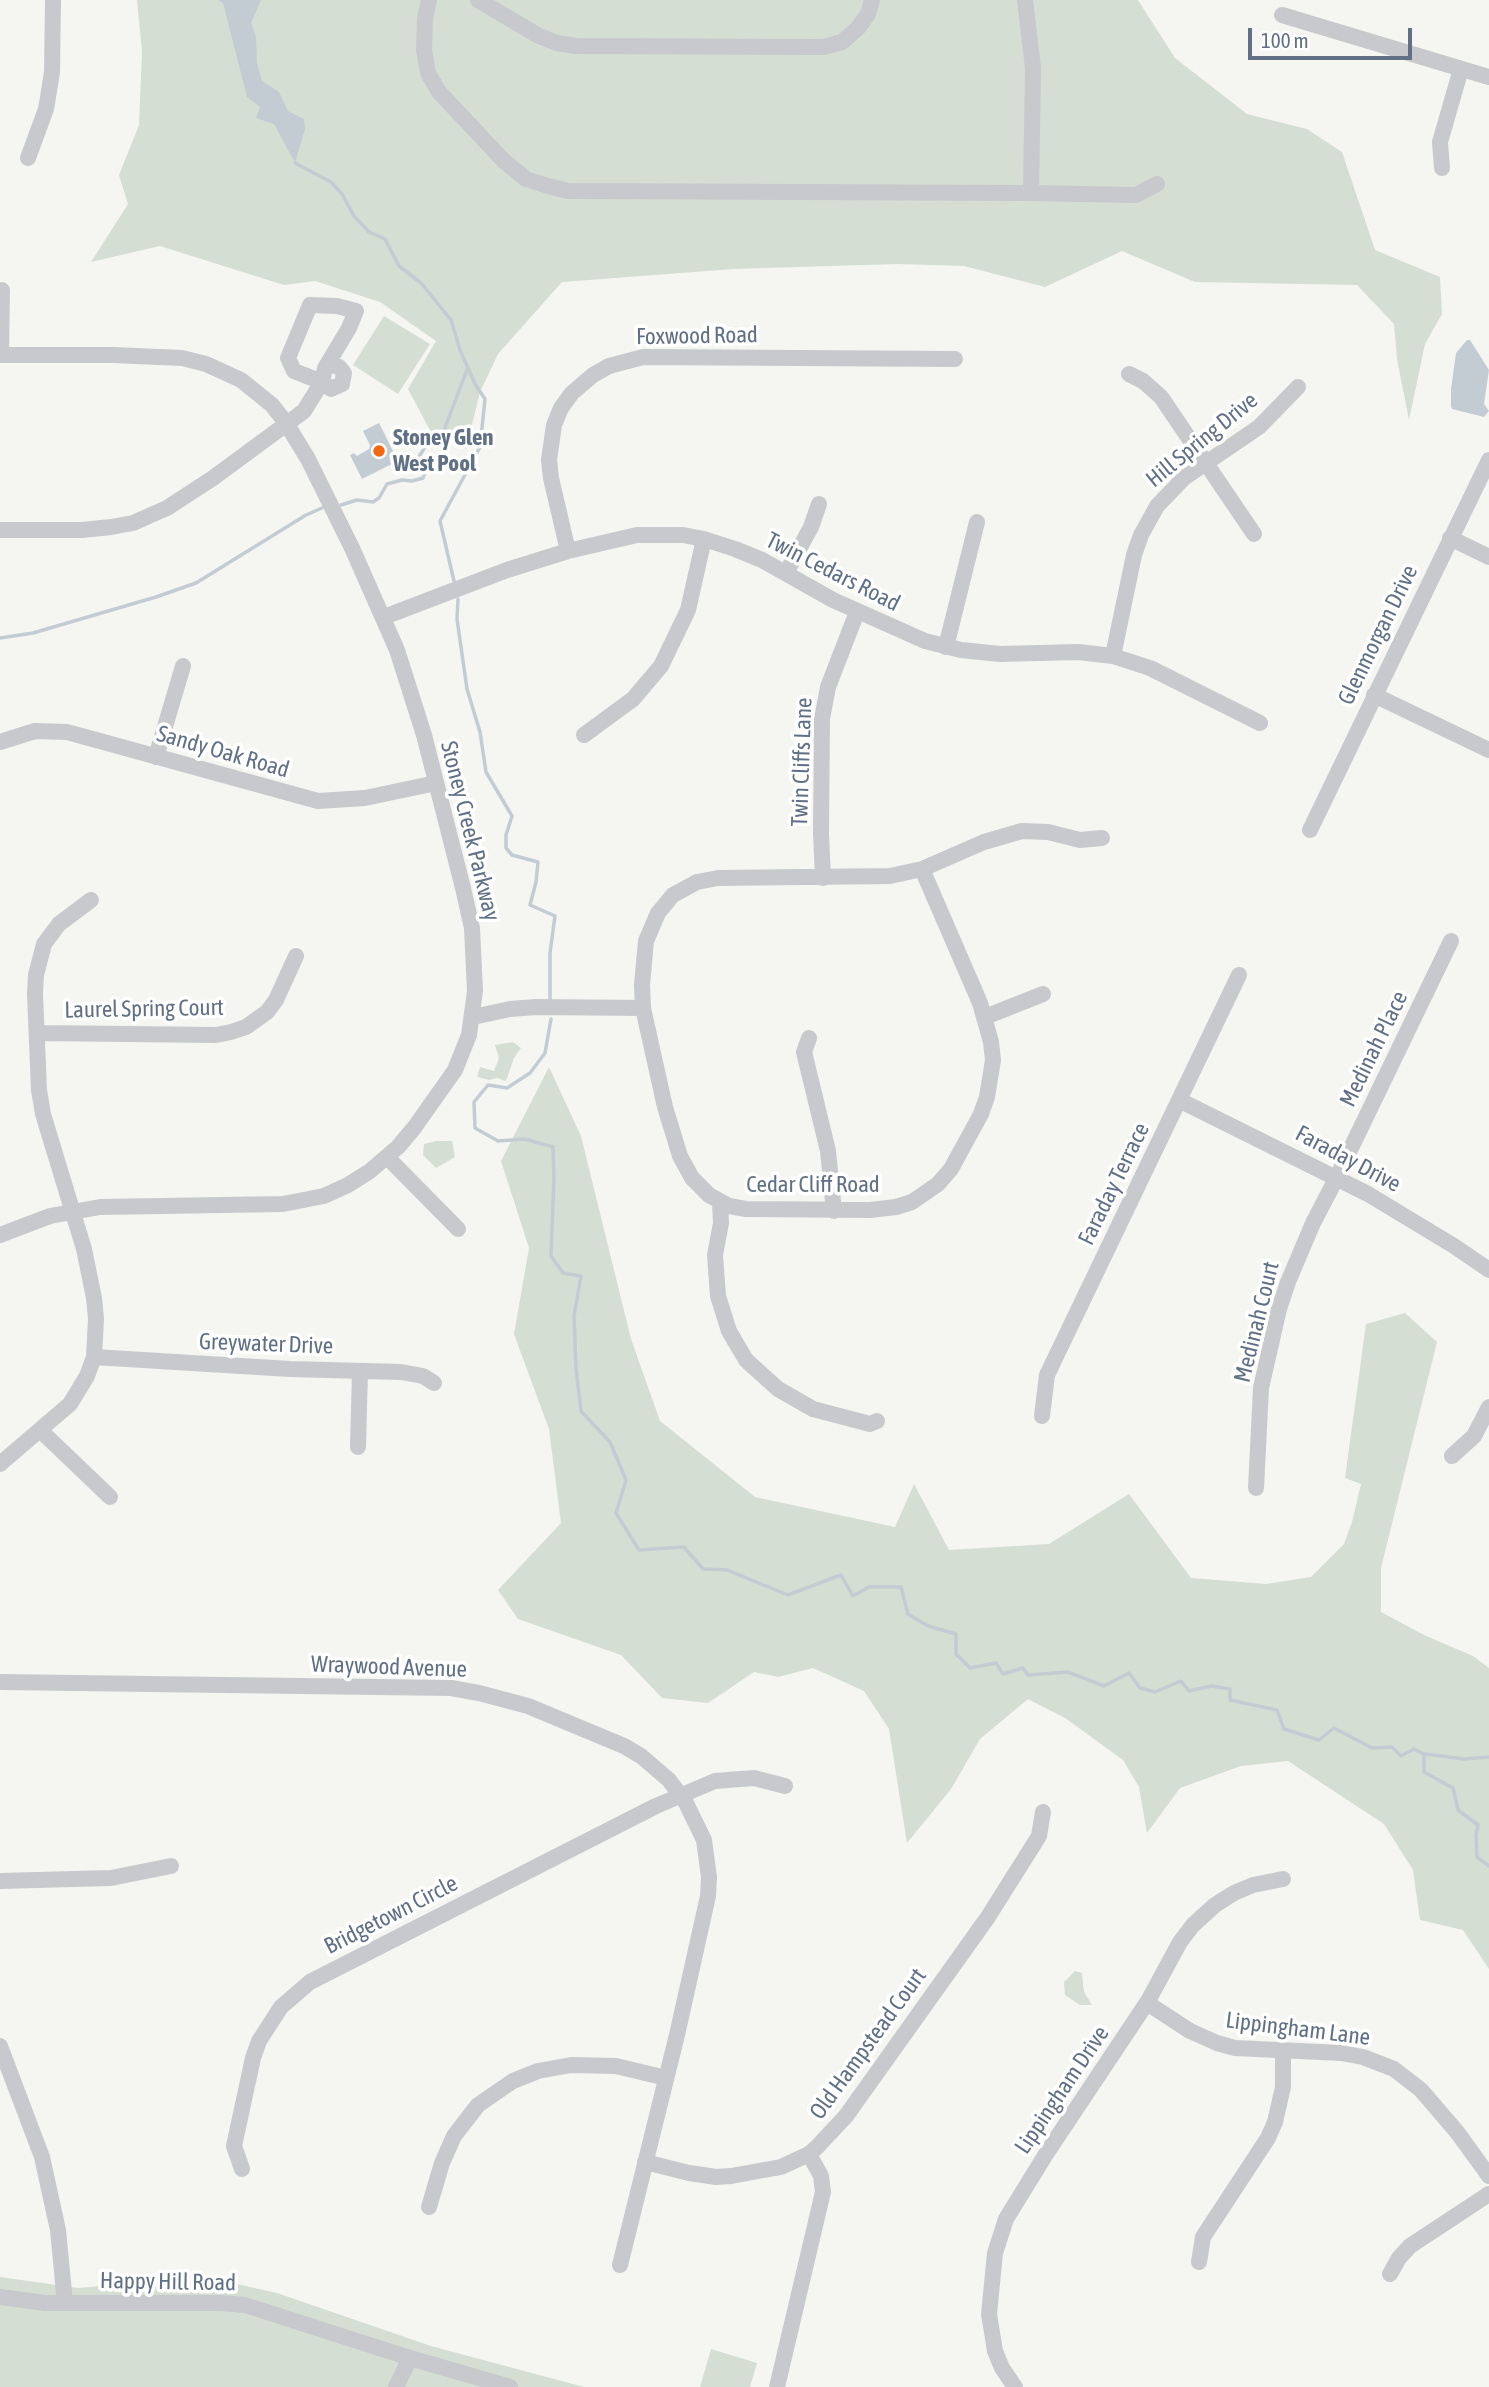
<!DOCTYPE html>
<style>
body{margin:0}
#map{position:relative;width:1489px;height:2387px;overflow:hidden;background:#f5f6f1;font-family:"Asap Condensed",sans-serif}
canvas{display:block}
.scale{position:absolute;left:1248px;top:28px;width:164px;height:32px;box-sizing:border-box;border:4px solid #617085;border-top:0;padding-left:9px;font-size:21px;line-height:24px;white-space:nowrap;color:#617085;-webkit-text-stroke:5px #fff;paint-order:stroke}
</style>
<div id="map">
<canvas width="1489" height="2387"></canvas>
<div class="scale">100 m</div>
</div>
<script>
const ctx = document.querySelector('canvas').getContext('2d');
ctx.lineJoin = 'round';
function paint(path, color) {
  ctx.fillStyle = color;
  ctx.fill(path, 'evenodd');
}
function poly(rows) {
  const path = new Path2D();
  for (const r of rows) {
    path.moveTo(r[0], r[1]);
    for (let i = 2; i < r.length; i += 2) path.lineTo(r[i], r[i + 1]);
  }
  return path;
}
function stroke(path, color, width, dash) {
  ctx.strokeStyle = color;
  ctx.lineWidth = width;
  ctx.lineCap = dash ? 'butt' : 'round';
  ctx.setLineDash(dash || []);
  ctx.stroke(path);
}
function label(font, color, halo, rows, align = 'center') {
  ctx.font = font + ' "Asap Condensed",sans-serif';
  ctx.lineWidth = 7;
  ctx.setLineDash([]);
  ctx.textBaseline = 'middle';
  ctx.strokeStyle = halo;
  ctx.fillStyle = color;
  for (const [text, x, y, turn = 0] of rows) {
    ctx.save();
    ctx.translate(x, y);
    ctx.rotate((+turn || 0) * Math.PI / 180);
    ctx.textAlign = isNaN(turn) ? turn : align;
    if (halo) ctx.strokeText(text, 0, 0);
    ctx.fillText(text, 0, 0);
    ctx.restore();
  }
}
const green = poly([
 [137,0,1138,0,1175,58,1247,114,1307,129,1342,152,1375,250,1440,277,1442,314,1425,344,1409,420,1397,359,1394,324,1357,285,1195,282,1122,251,1045,287,964,266,897,264,734,269,562,282,498,354,480,392,466,449,432,434,408,389,436,341,380,302,315,281,284,285,160,246,91,262,128,204,119,175,139,125,142,52],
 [384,316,430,344,398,394,353,365],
 [513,1042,521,1048,514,1058,506,1081,497,1078,489,1080,477,1077,480,1067,494,1071,499,1058,495,1045],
 [549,1067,581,1136,631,1339,660,1421,755,1497,895,1527,914,1484,949,1550,1049,1544,1129,1494,1191,1578,1266,1584,1311,1577,1344,1544,1352,1522,1361,1484,1345,1478,1366,1324,1405,1313,1437,1342,1381,1568,1381,1612,1424,1635,1473,1656,1489,1668,1489,1969,1463,1930,1420,1920,1413,1870,1384,1824,1288,1761,1241,1766,1180,1788,1147,1833,1139,1787,1123,1760,1065,1718,1028,1699,980,1739,951,1789,907,1843,889,1729,864,1691,813,1668,778,1677,754,1672,708,1703,662,1698,621,1655,518,1619,498,1590,561,1523,549,1429,514,1334,529,1248,501,1161],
 [436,1141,452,1141,455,1157,436,1168,423,1155,424,1144],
 [1075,1971,1082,1973,1084,1992,1092,2005,1080,2005,1065,1995,1064,1982],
 [0,2277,78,2288,205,2277,277,2293,431,2346,584,2387,0,2387],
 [711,2349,757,2363,750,2387,700,2387]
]);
const water = poly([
 [218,0,261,0,251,23,256,37,257,63,262,81,279,92,288,111,304,119,305,129,295,163,274,124,256,118,260,107,247,97,223,3],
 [1467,340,1470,340,1489,370,1484,404,1489,411,1484,417,1452,409,1451,406,1451,389,1456,353],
 [379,423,398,461,362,479,350,455,354,453,357,456,369,449,370,445,363,431]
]);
const stream = poly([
 [295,163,331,182,342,194,354,216,369,232,385,239,399,266,421,283,451,320,460,350,475,384,485,399,480,447,440,521,454,581],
 [341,505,357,500,373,502,379,498,387,484,402,480,412,481,423,478,427,467,417,460,425,447,436,441,443,433,468,367],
 [458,599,457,619,467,689,480,732,486,772,512,816,506,835,506,848,512,855,538,862,536,882,530,905,555,916,550,953,550,1000],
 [0,638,33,633,156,597,196,583,306,515,322,508],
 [551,1019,545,1053,530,1073,507,1088,488,1085,474,1102,475,1128,498,1141,525,1139,553,1147,554,1178,551,1256,563,1273,581,1276,574,1316,576,1368,581,1411,610,1442,626,1480,616,1513,639,1550,684,1547,703,1569,727,1570,788,1595,841,1575,853,1596,869,1587,901,1587,908,1614,928,1626,956,1634,956,1654,970,1668,996,1663,1003,1674,1023,1668,1028,1675,1068,1672,1104,1686,1129,1673,1140,1688,1155,1692,1181,1681,1189,1691,1211,1686,1230,1689,1230,1700,1277,1710,1284,1729,1319,1740,1334,1728,1372,1748,1392,1747,1401,1756,1414,1749,1424,1754,1424,1772,1453,1788,1458,1810,1478,1825,1476,1835,1477,1857,1489,1866],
 [1425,1754,1465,1759,1489,1757]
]);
const minor = poly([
 [429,0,425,19,424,50,428,73,439,92,504,161,526,179,548,186,568,191,1031,193,1033,68,1025,0],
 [478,0,539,36,557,43,576,46,824,47,842,42,858,28,868,14,872,0],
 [1282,15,1489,77],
 [28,158,46,109,49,91,52,72,53,0],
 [1442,168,1440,142,1461,69],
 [1031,193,1136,195,1157,184],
 [0,355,113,355,182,358,206,364,241,380,272,405,286,423,308,459,352,548,397,650,424,735,463,888,472,928,475,991,469,1035,455,1070,414,1128,398,1147,370,1171,348,1185,324,1196,283,1204,100,1207,50,1216,0,1235],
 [1,355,2,290],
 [1129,374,1143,381,1161,397,1254,534],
 [0,530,82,530,111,527,133,523,167,508,213,478,304,411,322,382,331,389,342,384,344,373,339,367,332,365,325,368,322,382,294,371,288,358,310,305,337,306,356,311,349,328,325,368],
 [1450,538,1489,557],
 [568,551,551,478,549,460,554,425,561,408,572,393,593,375,609,366,643,357,955,359],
 [786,573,811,527,819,504],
 [384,617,507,570,568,551,637,535,683,535,704,539,735,549,762,560,833,600,925,641,961,650,1000,654,1078,652,1113,656,1150,668,1260,723],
 [946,647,977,522],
 [1113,656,1134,555,1141,535,1157,506,1184,478,1259,427,1298,387],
 [1374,695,1489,750],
 [584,735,633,699,661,666,688,610,704,539],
 [0,742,35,731,67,732,318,801,365,798,436,783],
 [156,757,183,666],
 [1310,830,1489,460],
 [922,869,980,1003,991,1042,993,1060,987,1097,981,1114,951,1169,938,1184,912,1202,896,1207,870,1210,746,1209,729,1206,709,1195,692,1178,680,1156,665,1107,643,1008,642,985,646,941,658,913,673,895,697,882,718,878,890,876,922,869,984,842,1022,831,1048,832,1080,840,1102,838],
 [823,878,821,833,822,719,828,687,857,612],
 [473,1017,510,1009,536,1007,643,1008],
 [985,1017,1043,994],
 [37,1033,216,1035,231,1032,246,1027,267,1012,276,1000,296,956],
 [809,1038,804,1052,828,1151,834,1211],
 [1179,1100,1368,1194,1454,1246,1489,1270],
 [387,1157,458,1229],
 [720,1202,721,1223,715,1255,718,1296,729,1331,746,1360,778,1389,813,1409,870,1424,877,1421],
 [94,1357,290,1369,401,1372,423,1376,434,1383],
 [1042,1416,1047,1375,1239,975],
 [40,1430,110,1497],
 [358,1447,360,1371],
 [1452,1456,1474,1436,1489,1407],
 [0,1464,70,1404,87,1376,94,1357,96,1319,94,1298,84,1249,43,1114,39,1090,35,994,36,975,44,944,59,924,91,900],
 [1256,1488,1261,1388,1279,1309,1288,1282,1313,1223,1337,1177,1451,941],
 [0,1682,451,1688,479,1693,528,1706,624,1746,641,1756,669,1780,686,1803,704,1840,709,1877,708,1896,677,2035,620,2265],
 [0,1881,111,1878,171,1866],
 [1147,2003,1190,2031,1217,2043,1235,2048,1341,2053,1363,2057,1394,2069,1421,2090,1457,2132,1489,2176],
 [0,2046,42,2157,58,2230,65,2303],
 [645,2162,689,2173,716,2177,731,2176,781,2167,809,2154,817,2147,846,2116,988,1917,1039,1836,1043,1812],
 [242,2169,234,2146,253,2058,259,2041,281,2007,310,1982,656,1806,715,1781,754,1778,785,1786],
 [429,2207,442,2163,454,2136,478,2105,513,2081,538,2071,571,2065,616,2066,666,2078],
 [1199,2262,1203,2237,1268,2138,1275,2122,1283,2087,1283,2051],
 [1390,2274,1399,2258,1410,2246,1489,2194],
 [0,2297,45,2303,221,2303,245,2305,410,2358,510,2387],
 [396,2387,410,2358],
 [777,2387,823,2192,821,2176,809,2154],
 [1015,2387,1002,2368,995,2351,989,2314,995,2253,1006,2219,1046,2154,1148,2001,1180,1942,1193,1925,1215,1905,1234,1893,1253,1885,1283,1879]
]);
const markers = [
 [379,451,7,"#f46712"]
];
const streetNames = [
 ["Foxwood Road",697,336,-1],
 ["Hill Spring Drive",1202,440,-39],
 ["Twin Cedars Road",833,572,27],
 ["Glenmorgan Drive",1378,635,-64],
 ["Sandy Oak Road",223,752,16],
 ["Twin Cliffs Lane",802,762,-88],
 ["Stoney Creek Parkway",470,831,76],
 ["Laurel Spring Court",144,1009,-1],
 ["Medinah Place",1374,1049,-64],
 ["Faraday Drive",1348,1159,28],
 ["Faraday Terrace",1114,1184,-64],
 ["Cedar Cliff Road",813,1185],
 ["Medinah Court",1257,1322,-76],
 ["Greywater Drive",266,1344,2],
 ["Wraywood Avenue",389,1667,2],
 ["Bridgetown Circle",391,1915,-27],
 ["Lippingham Lane",1298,2029,7],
 ["Old Hampstead Court",868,2044,-54],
 ["Lippingham Drive",1062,2090,-56],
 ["Happy Hill Road",168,2282,1]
];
const poiNames = [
 ["Stoney Glen",393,438],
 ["West Pool",393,464]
];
paint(green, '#d5ded2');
paint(water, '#c4ccd3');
stroke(stream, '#c4ccd3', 3.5);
stroke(minor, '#c7c9cd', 16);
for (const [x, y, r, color] of markers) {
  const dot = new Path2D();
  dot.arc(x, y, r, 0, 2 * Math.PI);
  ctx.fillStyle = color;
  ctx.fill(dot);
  stroke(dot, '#fff', 2.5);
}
label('23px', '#617085', '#fff', streetNames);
label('bold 23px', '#617085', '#fff', poiNames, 'left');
</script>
